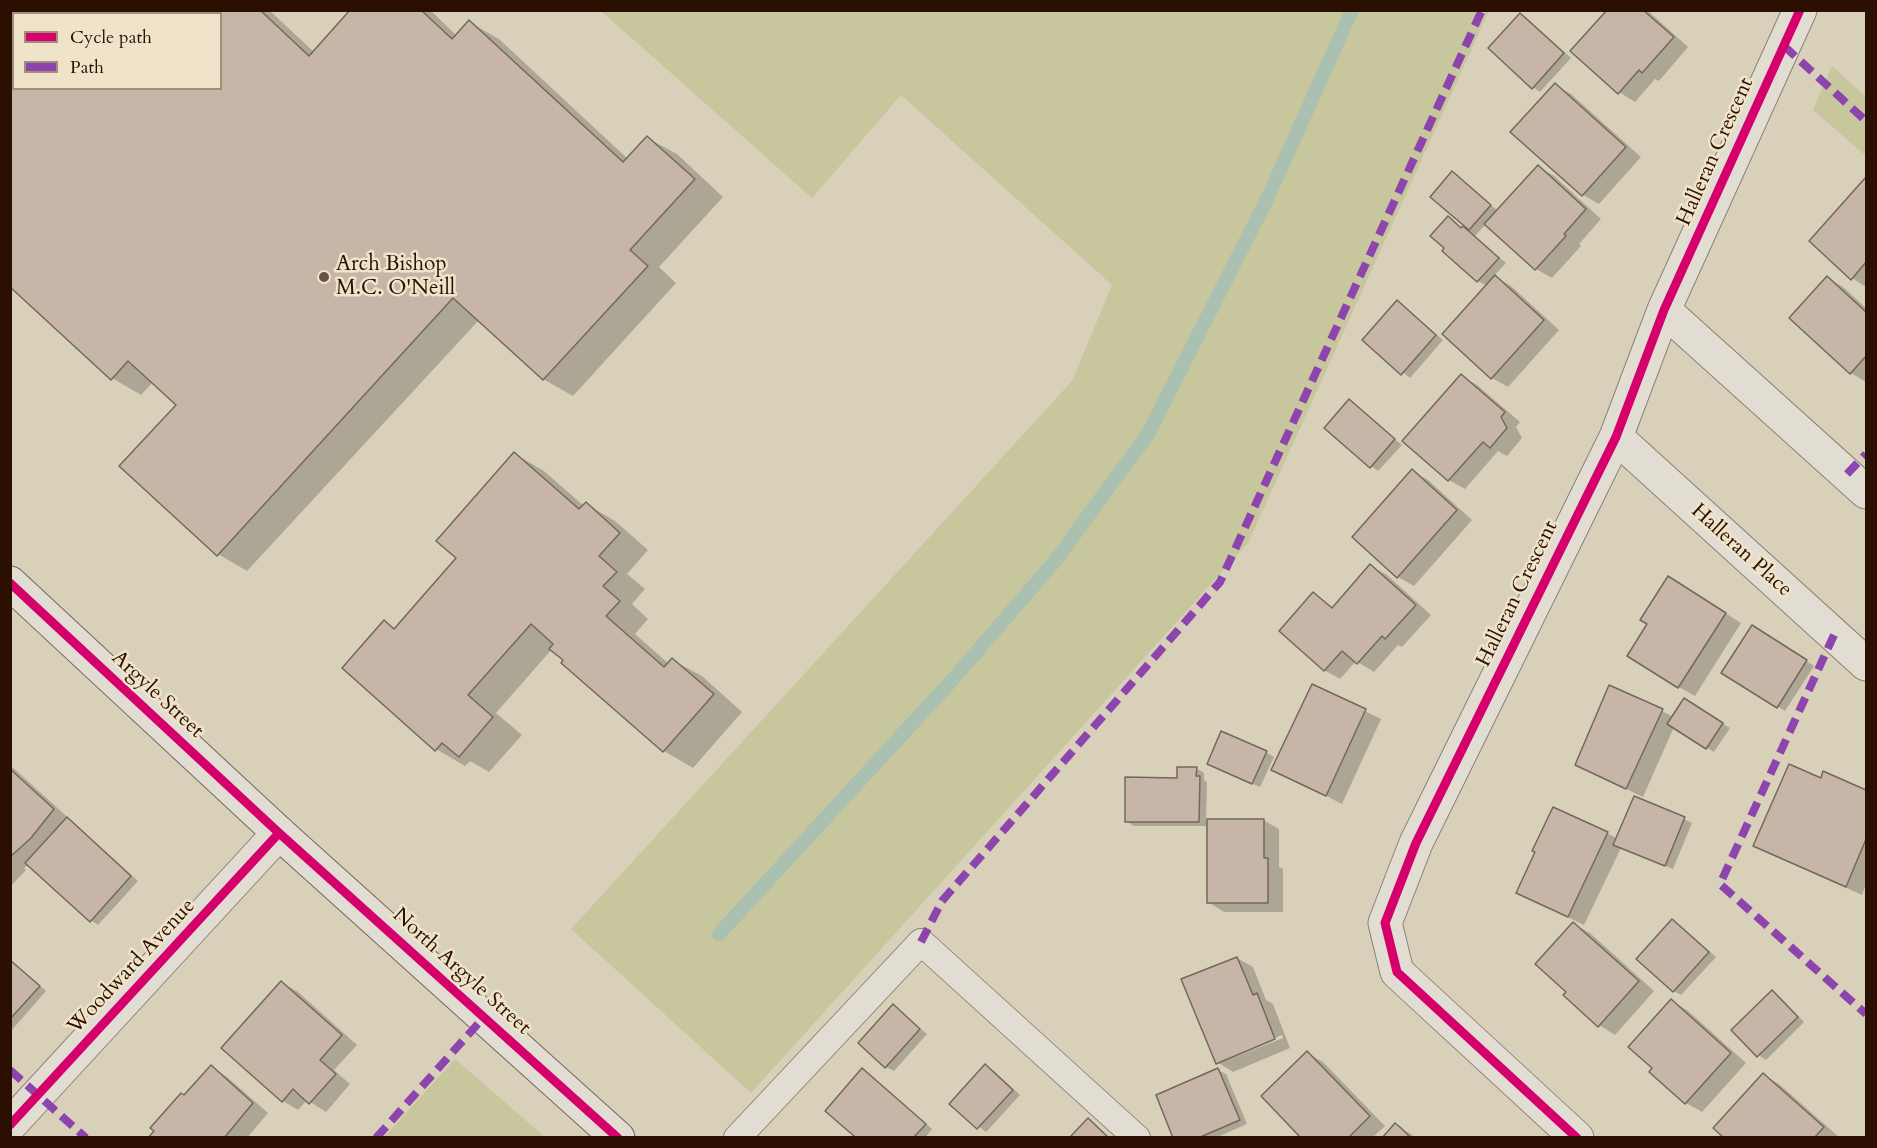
<!DOCTYPE html>
<style>
body{margin:0}
#map{position:relative;width:1877px;height:1148px;overflow:hidden;background:#d9d0ba;font-family:Cardo,serif}
canvas{display:block}
.frame{position:absolute;inset:0;border:12px solid #2b0f00;pointer-events:none}
.legend{position:absolute;left:12px;top:12px;width:210px;height:78px;box-sizing:border-box;background:#efe4ca;border:2px solid #a18f79;margin:0;padding:8px 10px;list-style:none;font-size:18px;color:#2b0f00}
.legend li{display:flex;align-items:center;gap:12px;height:30px}
.legend b{width:30px;border:2px solid #a18f79}
</style>
<div id="map">
<canvas width="1877" height="1148"></canvas>
<div class="frame"></div>
<ul class="legend">
<li><b style="height:8px;background:#d6006c"></b>Cycle path</li>
<li><b style="height:8px;background:#8e44ad"></b>Path</li>
</ul>
</div>
<script>
const ctx = document.querySelector('canvas').getContext('2d');
ctx.lineJoin = 'round';
function paint(path, color) {
  ctx.fillStyle = color;
  ctx.fill(path, 'evenodd');
}
function poly(rows) {
  const path = new Path2D();
  for (const r of rows) {
    path.moveTo(r[0], r[1]);
    for (let i = 2; i < r.length; i += 2) path.lineTo(r[i], r[i + 1]);
  }
  return path;
}
function stroke(path, color, width, dash) {
  ctx.strokeStyle = color;
  ctx.lineWidth = width;
  ctx.lineCap = dash ? 'butt' : 'round';
  ctx.setLineDash(dash || []);
  ctx.stroke(path);
}
function label(font, color, halo, rows, align = 'center') {
  ctx.font = font + ' Cardo,serif';
  ctx.lineWidth = 5;
  ctx.setLineDash([]);
  ctx.textBaseline = 'middle';
  ctx.strokeStyle = halo;
  ctx.fillStyle = color;
  for (const [text, x, y, turn = 0] of rows) {
    ctx.save();
    ctx.translate(x, y);
    ctx.rotate((+turn || 0) * Math.PI / 180);
    ctx.textAlign = isNaN(turn) ? turn : align;
    if (halo) ctx.strokeText(text, 0, 0);
    ctx.fillText(text, 0, 0);
    ctx.restore();
  }
}
const green = poly([
 [601,11,1489,11,1248,543,751,1093,571,929,1072,381,1112,285,901,95,812,198],
 [1832,66,1866,97,1866,156,1813,110],
 [455,1059,545,1137,384,1137]
]);
const shadow = poly([
 [192,10,269,10,314,52,352,10,430,10,457,36,469,22,499,39,628,159,647,138,677,154,723,197,659,267,676,283,573,396,543,379,479,320,247,571,218,554,178,405,153,382,141,395,112,378,14,88,220,88,220,14],
 [1609,10,1647,10,1688,47,1659,81,1655,79,1635,102,1619,92],
 [1520,14,1528,19,1571,58,1540,92,1533,87],
 [1555,85,1571,94,1641,157,1599,204,1583,195],
 [1538,166,1554,176,1601,219,1579,244,1581,246,1552,278,1536,269,1486,224,1475,236,1506,263,1494,276,1511,286,1559,330,1508,387,1492,378,1487,286,1478,281,1444,251,1448,217,1463,229,1466,226,1452,173,1498,211],
 [1866,179,1866,287,1852,278,1811,241],
 [1827,278,1843,287,1866,308,1866,382,1851,373],
 [1398,302,1443,340,1410,378,1364,340],
 [1461,376,1477,385,1520,422,1516,427,1522,438,1507,456,1498,451,1465,489,1449,480,1404,441],
 [1349,401,1402,445,1378,471,1371,466],
 [515,454,544,471,584,506,586,504,615,521,648,550,627,574,645,589,632,604,648,619,635,634,669,664,672,660,702,676,742,712,693,768,664,751,552,649,496,713,522,735,489,772,470,761,465,766,436,749,384,622,396,629,458,558],
 [1412,471,1428,480,1472,520,1414,586,1398,577],
 [1371,566,1387,575,1431,615,1402,647,1398,645,1374,672,1356,661,1340,679,1324,670,1313,594,1334,608],
 [1684,587,1741,623,1695,696,1679,687],
 [1752,627,1814,666,1785,711,1723,673],
 [1313,686,1381,719,1342,804,1273,769],
 [1684,700,1730,728,1714,752,1674,727,1643,797,1576,765,1662,711,1673,717],
 [1266,752,1274,757,1260,787,1216,768],
 [10,765,138,881,98,925,91,920,29,864,24,868,26,870,10,887],
 [1196,768,1204,773,1204,780,1207,782,1206,820,1263,820,1279,829,1279,867,1283,869,1283,912,1224,912,1208,902,1209,826,1134,826,1126,821,1178,779],
 [1824,773,1866,792,1866,884,1862,895,1771,854,1755,845,1822,780],
 [1684,819,1692,823,1673,869,1621,848,1584,925,1518,893,1537,852,1607,833,1618,839],
 [1673,921,1680,925,1716,957,1681,995,1674,991],
 [1574,924,1590,933,1654,991,1615,1035,1599,1025],
 [1237,958,1253,967,1266,1000,1273,1004,1290,1048,1233,1072,1217,1062],
 [1282,1035,1283,1038,1225,1061,1225,1058],
 [10,961,46,991,10,1032],
 [282,983,298,992,357,1045,334,1070,350,1084,326,1112,307,1100,298,1110,283,1101],
 [1772,992,1780,997,1804,1022,1766,1060,1758,1055],
 [1671,1001,1687,1010,1746,1063,1702,1112,1686,1103],
 [893,1006,927,1034,894,1071,886,1067],
 [1307,1053,1323,1062,1385,1126,1372,1138,1303,1138],
 [985,1066,993,1070,1020,1095,986,1132,951,1104],
 [211,1067,227,1077,268,1113,247,1138,150,1138],
 [862,1070,870,1075,932,1129,925,1138,854,1138],
 [1218,1070,1226,1074,1247,1124,1215,1138,1175,1138],
 [1763,1075,1779,1084,1839,1137,1726,1138],
 [1395,1125,1411,1134,1415,1138,1384,1138]
]);
const stream = poly([
 [719,934,954,678,1055,561,1148,434,1268,197,1352,10]
]);
const building = poly([
 [190,10,260,10,309,56,350,10,421,10,452,39,469,20,623,162,647,136,695,179,630,250,648,266,543,380,453,298,217,556,119,466,176,405,128,361,111,380,10,287,10,64,14,61,14,88,220,88,220,14,187,14,190,10],
 [1607,10,1643,10,1674,37,1642,73,1639,70,1618,94,1570,51,1607,10],
 [1520,13,1564,53,1532,89,1488,48,1520,13],
 [1555,83,1626,147,1582,196,1510,132,1555,83],
 [1538,165,1586,209,1564,234,1566,236,1535,270,1484,224,1538,165],
 [1452,171,1491,205,1469,230,1430,197,1452,171],
 [1866,177,1866,262,1851,280,1809,241,1866,177],
 [1448,216,1461,228,1463,226,1499,258,1477,282,1442,251,1444,248,1430,236,1448,216],
 [1495,275,1544,320,1491,379,1442,334,1495,275],
 [1827,276,1866,312,1866,356,1850,374,1789,318,1827,276],
 [1397,300,1436,335,1401,375,1362,340,1397,300],
 [1461,374,1505,412,1501,417,1507,428,1490,448,1483,442,1448,481,1402,441,1461,374],
 [1349,399,1395,439,1370,468,1324,428,1349,399],
 [514,452,579,509,586,502,620,533,599,556,617,572,603,586,620,601,606,616,664,667,672,658,714,694,663,752,561,663,563,660,549,649,553,644,531,624,468,695,493,717,459,757,442,743,435,751,342,668,384,620,394,629,456,558,436,541,514,452],
 [1412,469,1457,510,1397,578,1352,537,1412,469],
 [1370,564,1416,605,1385,639,1382,636,1357,664,1342,651,1324,671,1279,631,1313,592,1332,608,1370,564],
 [1668,576,1726,613,1678,688,1627,656,1647,624,1640,620,1668,576],
 [1752,625,1807,660,1777,708,1721,673,1752,625],
 [1312,684,1366,709,1326,796,1271,770,1312,684],
 [1609,685,1663,709,1626,789,1575,765,1609,685],
 [1684,698,1723,723,1706,749,1667,724,1684,698],
 [1221,731,1267,751,1252,784,1207,764,1221,731],
 [1789,764,1821,778,1823,771,1866,790,1866,839,1846,887,1753,846,1789,764],
 [1177,767,1197,767,1196,776,1200,776,1199,822,1125,822,1125,777,1177,778,1177,767],
 [10,769,54,809,31,838,10,857,10,769],
 [1634,796,1685,817,1665,866,1613,845,1634,796],
 [1553,807,1608,832,1568,917,1516,893,1535,852,1532,851,1553,807],
 [67,817,131,876,90,922,25,863,67,817],
 [1207,819,1264,819,1264,858,1268,858,1268,903,1207,903,1207,819],
 [1672,919,1709,952,1673,992,1636,959,1672,919],
 [1573,922,1639,981,1598,1027,1563,995,1566,992,1535,964,1573,922],
 [1237,957,1253,995,1257,993,1275,1039,1216,1064,1181,979,1237,957],
 [10,960,40,986,10,1019,10,960],
 [281,981,342,1035,320,1060,336,1074,309,1104,293,1089,282,1102,221,1048,281,981],
 [1772,990,1798,1017,1757,1057,1731,1030,1772,990],
 [1671,999,1731,1053,1685,1104,1649,1072,1652,1068,1628,1047,1671,999],
 [893,1004,920,1029,885,1068,858,1043,893,1004],
 [1307,1051,1370,1116,1348,1138,1301,1138,1261,1096,1307,1051],
 [985,1064,1013,1090,977,1129,949,1104,985,1064],
 [211,1065,253,1103,224,1138,148,1138,154,1131,150,1128,181,1093,184,1095,211,1065],
 [862,1068,926,1124,913,1138,852,1138,854,1136,825,1111,862,1068],
 [1218,1068,1240,1120,1198,1138,1173,1138,1156,1095,1218,1068],
 [1763,1073,1824,1127,1814,1138,1724,1138,1713,1128,1763,1073],
 [1088,1118,1109,1138,1069,1138,1088,1118],
 [1395,1123,1401,1128,1411,1138,1382,1138,1395,1123]
]);
const lane = poly([
 [737,1138,921,942,1137,1138]
]);
const street = poly([
 [1664,310,1866,492],
 [1616,437,1866,664],
 [10,1125,279,833],
 [1577,1138,1397,972,1385,923,1416,843,1616,437,1664,310,1800,10]
]);
const secondary = poly([
 [10,583,279,833,618,1138]
]);
const quiet = poly([
 [1784,46,1866,121],
 [1847,474,1866,454],
 [1834,635,1720,884,1866,1014],
 [921,942,942,901,1220,582,1482,10],
 [10,1070,86,1138],
 [376,1138,484,1017]
]);
const cycleway = poly([
 [10,583,279,833,618,1138],
 [10,1125,279,833],
 [1577,1138,1397,972,1385,923,1416,843,1616,437,1664,310,1800,10]
]);
const markers = [
 [324,277,6,"#685341"]
];
const streetNames = [
 ["Halleran Crescent",1716,152,-66],
 ["Halleran Place",1741,551,42],
 ["Halleran Crescent",1518,594,-64],
 ["Argyle Street",157,695,43],
 ["Woodward Avenue",132,967,-47],
 ["North Argyle Street",461,972,42]
];
const poiNames = [
 ["Arch Bishop",336,265],
 ["M.C. O'Neill",336,289]
];
paint(green, '#c7c69d');
paint(shadow, '#0003');
stroke(stream, '#aac0b0', 14);
paint(building, '#c7b6a7');
stroke(building, '#72685b', 1.5);
stroke(lane, '#8b8274', 28);
stroke(street, '#8b8274', 35);
stroke(secondary, '#72685b', 35);
stroke(lane, '#e2ddd2', 26);
stroke(street, '#e2ddd2', 33);
stroke(secondary, '#e2ddd2', 33);
stroke(quiet, '#8e44ad', 8, [15, 8]);
stroke(cycleway, '#d6006c', 9);
for (const [x, y, r, color] of markers) {
  const dot = new Path2D();
  dot.arc(x, y, r, 0, 2 * Math.PI);
  ctx.fillStyle = color;
  ctx.fill(dot);
  stroke(dot, '#efe4ca', 2);
}
label('21px', '#2b0f00', '#efe4ca', streetNames);
label('21px', '#2b0f00', '#efe4ca', poiNames, 'left');
</script>
